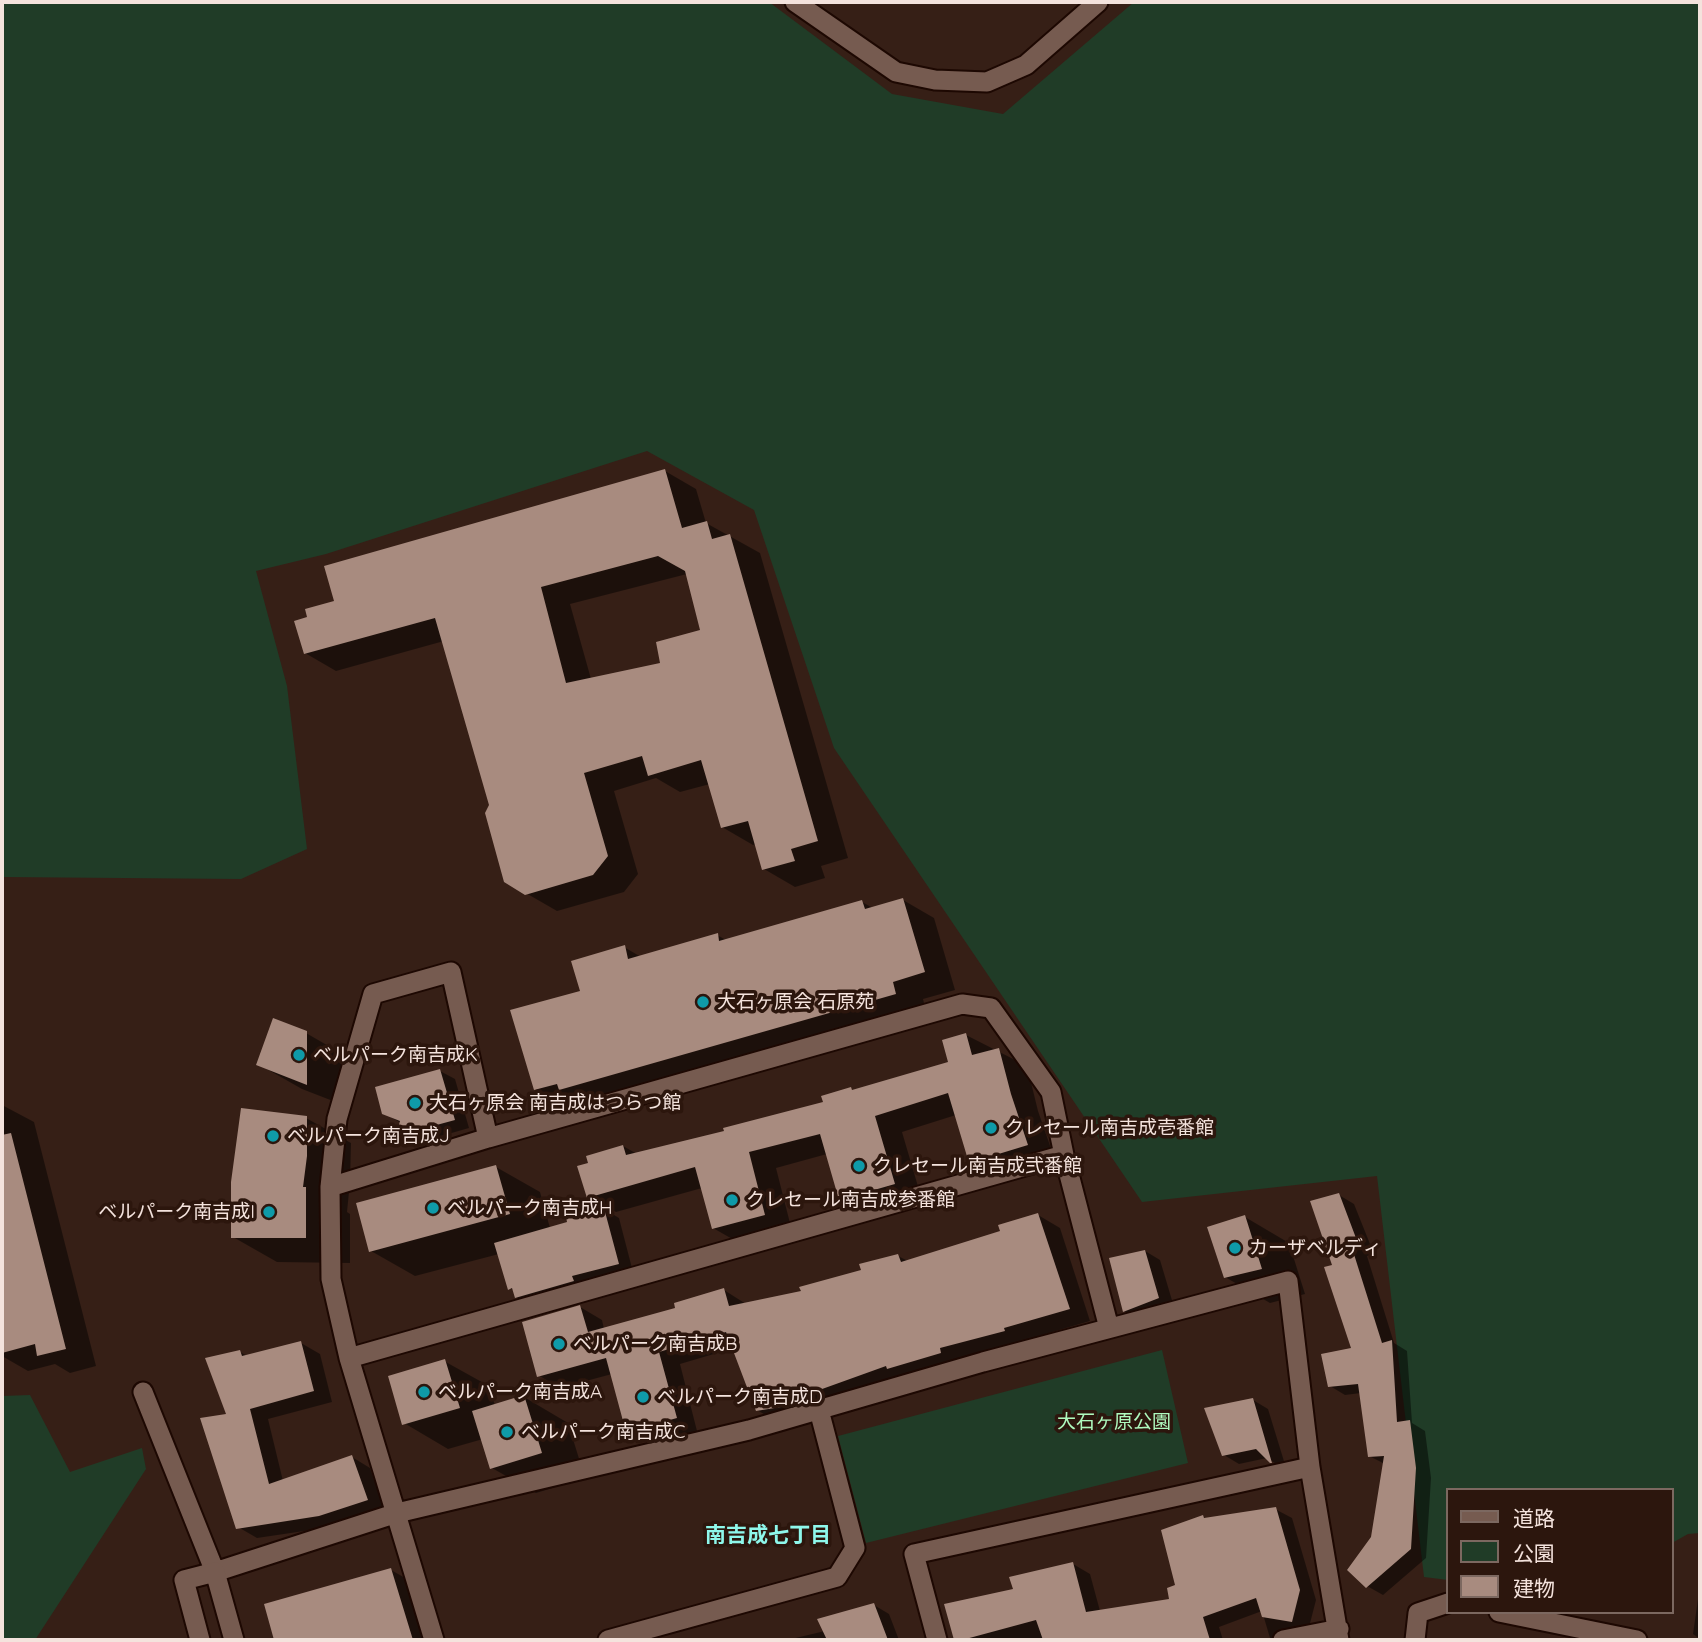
<!DOCTYPE html>
<meta charset="utf-8">
<style>
body{margin:0}
#map{position:relative;width:1702px;height:1642px;overflow:hidden;background:#361f16;font-family:Quicksand,"Noto Sans JP",sans-serif}
canvas{display:block}
.frame{position:absolute;inset:0;border:4px solid #f4e3dd;pointer-events:none}
.legend{position:absolute;left:1446px;top:1488px;width:228px;height:126px;box-sizing:border-box;background:#2c160d;border:2px solid #7c6860;margin:0;padding:9px 12px;list-style:none;font-size:21px;color:#f4e3dd}
.legend li{display:flex;align-items:center;gap:14px;height:35px}
.legend b{width:35px;border:2px solid #7c6860}
</style>
<div id="map">
<canvas width="1702" height="1642"></canvas>
<div class="frame"></div>
<ul class="legend">
<li><b style="height:9px;background:#765b50"></b>道路</li>
<li><b style="height:19px;background:#203c27"></b>公園</li>
<li><b style="height:19px;background:#a88b7f"></b>建物</li>
</ul>
</div>
<script>
const ctx = document.querySelector('canvas').getContext('2d');
ctx.lineJoin = 'round';
function paint(path, color) {
  ctx.fillStyle = color;
  ctx.fill(path, 'evenodd');
}
function poly(rows) {
  const path = new Path2D();
  for (const r of rows) {
    path.moveTo(r[0], r[1]);
    for (let i = 2; i < r.length; i += 2) path.lineTo(r[i], r[i + 1]);
  }
  return path;
}
function stroke(path, color, width, dash) {
  ctx.strokeStyle = color;
  ctx.lineWidth = width;
  ctx.lineCap = dash ? 'butt' : 'round';
  ctx.setLineDash(dash || []);
  ctx.stroke(path);
}
function label(font, color, halo, rows, align = 'center') {
  ctx.font = font + ' Quicksand,"Noto Sans JP",sans-serif';
  ctx.lineWidth = 7;
  ctx.setLineDash([]);
  ctx.textBaseline = 'middle';
  ctx.strokeStyle = halo;
  ctx.fillStyle = color;
  for (const [text, x, y, turn = 0] of rows) {
    ctx.save();
    ctx.translate(x, y);
    ctx.rotate((+turn || 0) * Math.PI / 180);
    ctx.textAlign = isNaN(turn) ? turn : align;
    if (halo) ctx.strokeText(text, 0, 0);
    ctx.fillText(text, 0, 0);
    ctx.restore();
  }
}
const green = poly([
 [2,2,769,2,892,94,1003,114,1134,2,1700,2,1700,1533,1688,1534,1672,1543,1672,1490,1448,1490,1448,1580,1424,1577,1377,1176,1142,1202,834,748,754,510,647,451,326,554,256,571,287,686,307,849,241,879,2,877],
 [1162,1350,1188,1463,866,1543,838,1436],
 [30,1395,70,1472,142,1448,146,1469,35,1640,2,1640,2,1396]
]);
const shadow = poly([
 [665,471,696,489,706,523,760,553,848,858,821,866,825,878,795,887,764,869,757,844,753,845,722,827,710,784,680,792,656,778,614,791,638,874,624,892,557,911,505,881,491,805,444,641,336,671,305,653,309,618,337,602],
 [687,574,702,631,663,664,591,679,570,604],
 [903,900,934,918,955,990,923,999,926,1011,567,1107,536,1089,582,992,624,947,641,957,717,935,726,940,862,902,873,908],
 [306,1033,351,1059,351,1108,302,1089,258,1064],
 [966,1035,1027,1066,1038,1111,1055,1160,998,1178,971,1161,956,1115,902,1132,922,1200,868,1215,840,1199,827,1154,776,1168,792,1231,741,1244,713,1228,702,1188,616,1212,588,1196,623,1146,637,1154,727,1133,825,1104,851,1089,854,1091,950,1063],
 [440,1071,455,1079,469,1128,413,1144,398,1135,401,1123,384,1113],
 [2,1105,34,1122,96,1366,70,1373,55,1364,28,1371,2,1356],
 [306,1118,351,1143,350,1182,347,1212,350,1214,350,1263,277,1262,233,1237],
 [496,1167,540,1192,550,1228,604,1209,619,1218,633,1272,532,1306,516,1297,515,1291,510,1288,499,1254,415,1276,371,1251],
 [1339,1195,1354,1204,1374,1254,1367,1256,1394,1343,1407,1351,1412,1423,1425,1431,1431,1478,1426,1558,1383,1595,1367,1586,1385,1464,1369,1456,1361,1393,1345,1395,1330,1386,1354,1349,1335,1266],
 [1038,1215,1060,1228,1090,1321,1025,1340,1026,1343,779,1423,757,1410,734,1348,680,1364,697,1431,649,1444,627,1431,612,1374,560,1388,538,1375,580,1307,602,1320,604,1329,678,1309,724,1290,746,1304,804,1293,863,1272,898,1256,908,1261,1002,1232],
 [1245,1217,1289,1243,1305,1294,1270,1303,1225,1277],
 [1145,1251,1160,1260,1174,1307,1139,1320,1124,1311],
 [301,1343,320,1354,332,1402,268,1419,283,1481,352,1457,370,1468,385,1510,338,1526,257,1538,238,1527,229,1416,240,1352,249,1357],
 [444,1361,489,1386,495,1406,524,1397,568,1423,585,1478,536,1493,492,1468,483,1439,448,1449,404,1423],
 [1253,1400,1268,1409,1287,1471,1267,1458,1239,1464,1224,1455],
 [1275,1509,1292,1518,1316,1600,1307,1635,1292,1640,1274,1640,1270,1638,1262,1611,1219,1627,1223,1640,956,1640,946,1606,1015,1590,1073,1564,1090,1574,1100,1611,1171,1601,1203,1517,1207,1519],
 [391,1570,414,1583,431,1640,276,1640,266,1605],
 [1700,1585,1700,1639,1693,1634],
 [874,1605,889,1614,899,1640,787,1640,825,1631]
]);
const building = poly([
 [665,469,682,528,707,521,712,539,730,534,818,841,791,849,795,861,762,870,748,821,721,828,701,760,648,776,642,756,584,773,608,856,593,875,525,895,504,882,485,813,489,805,435,618,304,654,294,621,307,617,305,609,334,601,324,566],
 [658,556,685,571,700,630,656,642,660,663,566,683,541,587],
 [903,898,925,972,893,982,896,994,559,1090,557,1084,534,1090,510,1010,580,991,571,961,625,945,628,959,718,933,719,941,862,900,865,909],
 [273,1018,307,1031,307,1085,256,1065],
 [966,1033,972,1055,999,1048,1011,1094,1028,1145,969,1163,948,1093,875,1116,895,1184,839,1200,820,1134,749,1152,765,1215,712,1229,695,1167,587,1198,577,1166,588,1163,586,1156,623,1145,626,1155,724,1131,723,1128,823,1102,821,1096,851,1087,852,1090,948,1062,942,1040],
 [440,1069,455,1120,396,1136,400,1121,382,1114,375,1087],
 [241,1108,307,1116,307,1156,303,1187,306,1187,306,1238,231,1238,231,1182],
 [11,1133,66,1349,37,1356,35,1344,2,1353,2,1135],
 [496,1165,510,1214,369,1252,356,1203],
 [1339,1193,1359,1246,1352,1248,1382,1343,1392,1340,1397,1422,1410,1420,1416,1468,1411,1549,1366,1588,1347,1570,1371,1537,1384,1456,1368,1457,1358,1384,1328,1387,1321,1354,1351,1348,1324,1267,1332,1265,1310,1201],
 [604,1208,619,1264,572,1276,574,1281,515,1298,512,1288,508,1290,494,1243,567,1222,566,1217],
 [1038,1213,1070,1309,1004,1328,1005,1331,940,1348,941,1353,887,1369,886,1366,786,1402,787,1406,756,1411,726,1332,659,1352,677,1418,626,1432,606,1358,537,1377,522,1322,580,1305,588,1332,675,1308,674,1303,724,1288,729,1306,801,1291,799,1287,861,1270,859,1264,898,1254,901,1262,1000,1231,998,1225],
 [1245,1215,1262,1269,1224,1278,1207,1227],
 [1145,1250,1159,1298,1123,1312,1109,1258],
 [301,1341,314,1391,250,1409,269,1484,352,1455,368,1500,319,1516,236,1529,200,1418,226,1414,205,1358,240,1350,242,1356],
 [445,1359,460,1408,402,1425,388,1376],
 [524,1395,542,1453,490,1469,472,1411],
 [1253,1398,1272,1463,1270,1463,1256,1449,1222,1456,1204,1408],
 [1276,1507,1300,1590,1292,1622,1262,1617,1256,1598,1203,1617,1210,1640,1043,1640,1036,1620,962,1640,954,1640,944,1604,1013,1589,1009,1577,1073,1562,1086,1612,1169,1599,1167,1588,1175,1585,1161,1530,1203,1515,1204,1518],
 [391,1568,413,1640,274,1640,264,1604],
 [874,1603,888,1640,827,1640,817,1619]
]);
const minor = poly([
 [795,2,896,72,935,80,987,82,1026,65,1098,2],
 [330,1187,488,1138,962,1004,991,1008,1051,1092,1064,1155,1109,1328],
 [349,1358,1064,1155],
 [143,1392,215,1572,397,1513,749,1430,983,1362,1288,1281,1310,1467,1339,1640],
 [1499,1612,1637,1640],
 [434,1640,349,1358,331,1279,330,1187,337,1119,373,994,451,972,488,1138],
 [608,1640,837,1577,855,1548,819,1410],
 [937,1640,914,1554,1310,1467],
 [1283,1640,1339,1629],
 [1415,1640,1418,1613,1448,1603]
]);
const tertiary = poly([
 [200,1640,184,1580,215,1572,234,1640]
]);
const markers = [
 [703,1002,7,"#0f9aa8"],
 [299,1055,7,"#0f9aa8"],
 [415,1103,7,"#0f9aa8"],
 [991,1128,7,"#0f9aa8"],
 [273,1136,7,"#0f9aa8"],
 [859,1166,7,"#0f9aa8"],
 [732,1200,7,"#0f9aa8"],
 [433,1208,7,"#0f9aa8"],
 [269,1212,7,"#0f9aa8"],
 [1235,1248,7,"#0f9aa8"],
 [559,1344,7,"#0f9aa8"],
 [424,1392,7,"#0f9aa8"],
 [643,1397,7,"#0f9aa8"],
 [507,1432,7,"#0f9aa8"]
];
const poiNames = [
 ["大石ヶ原会 石原苑",717,1002],
 ["ベルパーク南吉成K",313,1055],
 ["大石ヶ原会 南吉成はつらつ館",429,1103],
 ["クレセール南吉成壱番館",1005,1128],
 ["ベルパーク南吉成J",287,1136],
 ["クレセール南吉成弐番館",873,1166],
 ["クレセール南吉成参番館",746,1200],
 ["ベルパーク南吉成H",447,1208],
 ["ベルパーク南吉成I",255,1212,"right"],
 ["カーザベルディ",1249,1248],
 ["ベルパーク南吉成B",573,1344],
 ["ベルパーク南吉成A",438,1392],
 ["ベルパーク南吉成D",657,1397],
 ["ベルパーク南吉成C",521,1432]
];
const parkNames = [
 ["大石ヶ原公園",1114,1422]
];
const neighbourhoodNames = [
 ["南吉成七丁目",768,1536]
];
paint(green, '#203c27');
paint(shadow, '#0007');
paint(building, '#a88b7f');
stroke(minor, '#1d0802', 23);
stroke(tertiary, '#1d0802', 23);
stroke(minor, '#765b50', 19);
stroke(tertiary, '#765b50', 19);
for (const [x, y, r, color] of markers) {
  const dot = new Path2D();
  dot.arc(x, y, r, 0, 2 * Math.PI);
  ctx.fillStyle = color;
  ctx.fill(dot);
  stroke(dot, '#2c160d', 2.5);
}
label('19px', '#f4e3dd', '#2c160d', poiNames, 'left');
label('19px', '#aef9be', '#2c160d', parkNames);
label('bold 21px', '#8ef7eb', '#2c160d', neighbourhoodNames);
</script>
